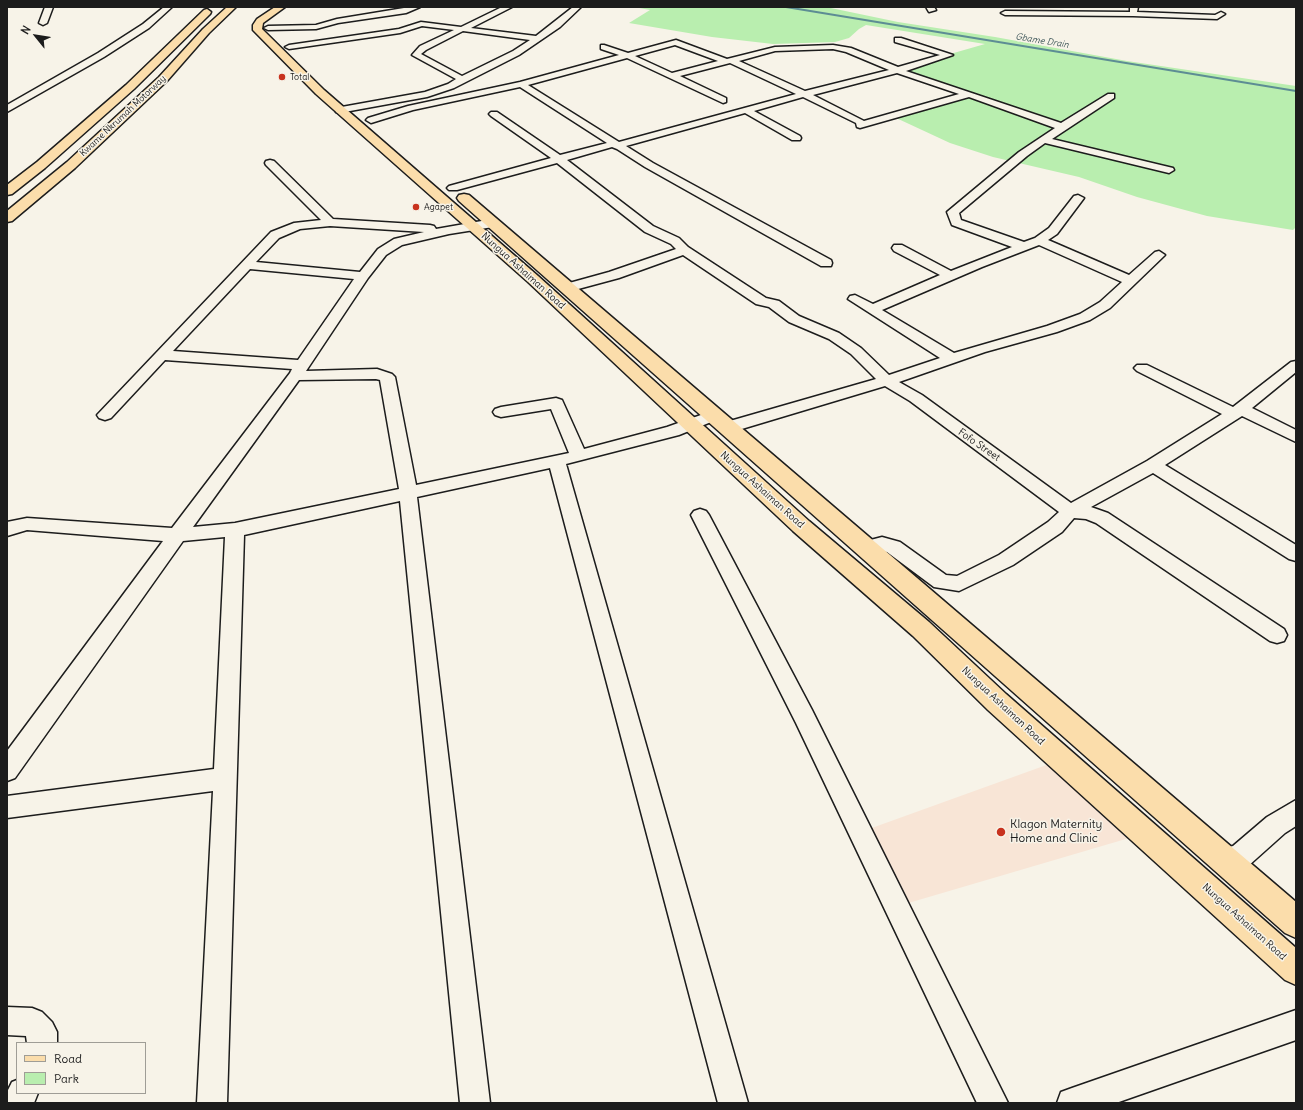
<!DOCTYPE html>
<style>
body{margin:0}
#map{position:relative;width:1303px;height:1110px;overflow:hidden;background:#f7f3e8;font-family:Delius,sans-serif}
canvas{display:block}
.frame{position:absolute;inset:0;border:8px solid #1c1c1c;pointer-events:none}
.legend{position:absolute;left:16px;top:1042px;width:130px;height:52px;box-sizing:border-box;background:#f7f3e8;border:1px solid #9f9d96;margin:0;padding:5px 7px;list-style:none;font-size:12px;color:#1c1c1c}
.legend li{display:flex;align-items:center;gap:8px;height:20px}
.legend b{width:20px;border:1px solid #9f9d96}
.north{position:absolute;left:16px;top:16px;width:40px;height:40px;-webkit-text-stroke:3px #f7f3e8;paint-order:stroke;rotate:300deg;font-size:11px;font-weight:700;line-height:16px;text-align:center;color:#1c1c1c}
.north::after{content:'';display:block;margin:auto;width:14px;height:18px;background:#1c1c1c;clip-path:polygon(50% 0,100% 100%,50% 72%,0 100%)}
</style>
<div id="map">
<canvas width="1303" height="1110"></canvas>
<div class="frame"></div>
<ul class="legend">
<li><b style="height:5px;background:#fbddab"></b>Road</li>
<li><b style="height:11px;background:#b9eeaf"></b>Park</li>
</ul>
<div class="north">N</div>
</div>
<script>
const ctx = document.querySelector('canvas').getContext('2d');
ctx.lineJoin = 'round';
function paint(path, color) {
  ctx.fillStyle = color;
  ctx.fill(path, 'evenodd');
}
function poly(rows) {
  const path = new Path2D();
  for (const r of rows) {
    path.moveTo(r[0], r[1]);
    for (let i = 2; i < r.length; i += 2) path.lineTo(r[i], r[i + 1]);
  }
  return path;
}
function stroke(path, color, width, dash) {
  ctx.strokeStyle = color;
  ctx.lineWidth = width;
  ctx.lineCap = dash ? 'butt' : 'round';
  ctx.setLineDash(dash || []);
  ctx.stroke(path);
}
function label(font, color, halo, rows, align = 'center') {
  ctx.font = font + ' Delius,sans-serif';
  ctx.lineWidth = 3;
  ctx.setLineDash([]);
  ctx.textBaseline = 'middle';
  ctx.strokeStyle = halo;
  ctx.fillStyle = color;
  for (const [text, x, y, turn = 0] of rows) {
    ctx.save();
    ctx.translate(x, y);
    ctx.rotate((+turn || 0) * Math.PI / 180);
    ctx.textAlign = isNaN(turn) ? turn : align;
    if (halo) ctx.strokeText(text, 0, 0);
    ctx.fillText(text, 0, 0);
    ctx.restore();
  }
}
const built = poly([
 [1052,763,1136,836,905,904,869,829]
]);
const green = poly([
 [634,7,826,7,898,22,995,37,1127,61,1296,86,1296,227,1293,230,1207,216,1137,197,1079,177,993,157,950,143,894,117,974,93,898,69,985,44,866,25,859,29,849,38,835,42,773,44,712,37,629,23,650,10]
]);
const stream = poly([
 [786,7,1296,91]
]);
const minor = poly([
 [45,7,53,7,47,23,43,25,39,23,45,7],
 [164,7,172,7,149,28,104,57,7,112,7,105,98,53,143,24,164,7],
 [410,7,420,7,406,13,338,23,316,29,268,30,264,28,268,26,316,25,337,19,410,7],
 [502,7,512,7,471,28,536,36,573,7,581,7,560,27,519,55,454,88,427,97,339,113,336,112,336,108,425,92,448,84,456,79,412,55,420,46,454,30,422,26,400,33,289,49,285,47,289,45,399,29,421,22,461,27,502,7],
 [463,31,530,40,513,51,462,76,421,54,426,50,463,31],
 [926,7,934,7,936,10,929,12,926,7],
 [1130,7,1138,7,1137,12,1215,15,1221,12,1225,14,1217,19,1133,16,1005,15,1001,13,1005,11,1130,12,1130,7],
 [895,38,901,38,953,55,906,71,1061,123,1108,94,1114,94,1114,98,1052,139,1173,168,1174,170,1169,173,1045,143,1027,156,959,213,961,220,1024,242,1035,238,1049,228,1074,196,1078,195,1084,198,1057,234,1048,240,1129,275,1155,252,1159,251,1165,255,1110,308,1090,320,1057,332,985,352,899,382,922,395,1071,503,1147,461,1222,414,1137,371,1134,368,1137,365,1147,365,1233,407,1291,362,1296,361,1296,372,1252,408,1296,430,1296,442,1242,416,1165,465,1296,545,1296,561,1289,559,1153,473,1091,507,1108,513,1284,629,1287,635,1284,641,1277,643,1270,641,1096,523,1086,519,1074,518,1062,532,1013,565,959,591,934,587,887,552,882,551,866,555,859,553,857,548,859,543,882,537,900,542,946,575,957,576,999,555,1048,522,1059,512,910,401,885,386,735,431,729,432,723,431,721,427,723,423,876,379,851,354,829,339,789,322,769,307,756,304,683,255,619,278,567,292,562,291,560,288,562,285,609,272,676,249,671,244,645,232,557,163,457,190,449,190,447,188,449,186,551,158,491,116,489,114,491,112,497,112,560,155,607,143,520,87,413,110,371,123,366,120,368,118,408,106,520,82,619,55,601,49,601,45,604,45,628,53,676,40,727,59,775,47,833,45,851,48,898,67,940,55,895,42,895,38],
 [675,45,718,61,672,73,635,56,675,45],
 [833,49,846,52,889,70,805,91,739,61,775,51,833,49],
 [627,58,723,103,726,102,726,98,680,76,730,63,796,94,619,142,528,85,627,58],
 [897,73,959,94,864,121,813,95,897,73],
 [803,97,856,123,857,127,860,128,969,97,1055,128,1019,152,947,212,952,225,1012,247,951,271,902,245,894,245,892,248,894,251,940,275,873,304,855,295,850,296,848,299,940,358,889,375,861,348,839,333,799,316,779,301,766,298,688,247,679,238,653,226,567,160,612,147,617,149,645,167,821,266,831,266,832,263,831,260,653,163,626,146,745,113,792,140,800,140,801,138,800,136,754,111,803,97],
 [1039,245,1122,282,1100,302,1080,314,1047,326,954,353,882,310,982,267,1039,245],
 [270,160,274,161,333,219,430,225,434,226,436,229,493,219,499,223,493,227,449,234,402,245,386,255,368,278,306,371,377,369,392,374,395,377,416,485,569,453,551,409,501,417,495,415,493,412,495,409,501,407,556,398,562,400,584,449,667,427,715,410,721,412,723,415,721,418,679,435,566,464,748,1103,718,1103,550,468,417,497,490,1103,460,1103,400,501,244,535,227,1103,197,1103,213,791,7,818,7,796,214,769,225,537,183,541,15,778,7,781,7,751,163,541,27,530,7,536,7,522,27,518,172,528,290,373,292,369,165,360,111,418,105,420,99,418,97,415,271,232,294,223,321,220,266,165,265,163,266,161,270,160],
 [330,226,424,232,394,239,378,249,360,272,256,262,279,238,300,229,330,226],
 [250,269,354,279,298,360,173,351,250,269],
 [376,379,380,380,399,489,235,523,193,527,299,380,376,379],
 [700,509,706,511,709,515,812,710,1008,1103,977,1103,796,723,691,515,694,511,700,509],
 [1296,800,1296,826,1285,833,1247,867,1238,870,1225,872,1216,868,1212,859,1216,850,1233,846,1267,817,1296,800],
 [7,1007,32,1008,42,1012,52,1022,57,1032,57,1043,27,1043,26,1036,7,1035,7,1007],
 [1296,1010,1296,1040,1116,1103,1057,1103,1061,1092,1072,1088,1296,1010],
 [17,1080,17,1093,38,1093,34,1103,7,1103,7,1092,12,1082,17,1080]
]);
const major = poly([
 [275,7,285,7,263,23,262,29,324,90,538,276,809,521,929,622,1006,694,1296,948,1296,985,1285,980,988,710,913,636,793,531,528,282,316,94,253,30,253,25,257,19,275,7],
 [464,194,469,195,1296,902,1296,938,1285,933,459,201,457,198,459,195,464,194]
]);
const highway = poly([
 [227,7,236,7,209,33,167,81,75,168,12,221,7,222,7,211,67,162,159,77,203,29,227,7],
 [207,9,211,12,210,14,134,89,45,168,12,194,7,195,7,185,37,162,126,85,204,10,207,9]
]);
const markers = [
 [282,77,4,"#c8321e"],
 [416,207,4,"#c8321e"],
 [1001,832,5,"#c8321e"]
];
const farWaternames = [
 ["Gbame Drain",1042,41,9]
];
const farPoinames = [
 ["Total",290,77],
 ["Agapet",424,207]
];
const farStreetnames = [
 ["Kwame Nkrumah Motorway",123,116,-43]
];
const streetNames = [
 ["Nungua Ashaiman Road",523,271,42],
 ["Fofo Street",979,445,35],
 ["Nungua Ashaiman Road",762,490,42],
 ["Nungua Ashaiman Road",1003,706,43],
 ["Nungua Ashaiman Road",1244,922,42]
];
const nearPoinames = [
 ["Klagon Maternity",1010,825],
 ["Home and Clinic",1010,839]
];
paint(built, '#f8e5d6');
paint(green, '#b9eeaf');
stroke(stream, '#5d8d94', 2);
stroke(minor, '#1c1c1c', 3);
stroke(major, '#1c1c1c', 3);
stroke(highway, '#1c1c1c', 3);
paint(minor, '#f7f3e8');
paint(major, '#fbddab');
paint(highway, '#fbddab');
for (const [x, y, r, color] of markers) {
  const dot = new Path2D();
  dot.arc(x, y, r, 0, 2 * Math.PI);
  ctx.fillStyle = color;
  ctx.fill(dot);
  stroke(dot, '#f7f3e8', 1.5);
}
label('italic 9px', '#3c5558', '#f7f3e8', farWaternames);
label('9px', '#1c1c1c', '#f7f3e8', farPoinames, 'left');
label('9px', '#1c1c1c', '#f7f3e8', farStreetnames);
label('10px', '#1c1c1c', '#f7f3e8', streetNames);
label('12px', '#1c1c1c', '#f7f3e8', nearPoinames, 'left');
</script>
